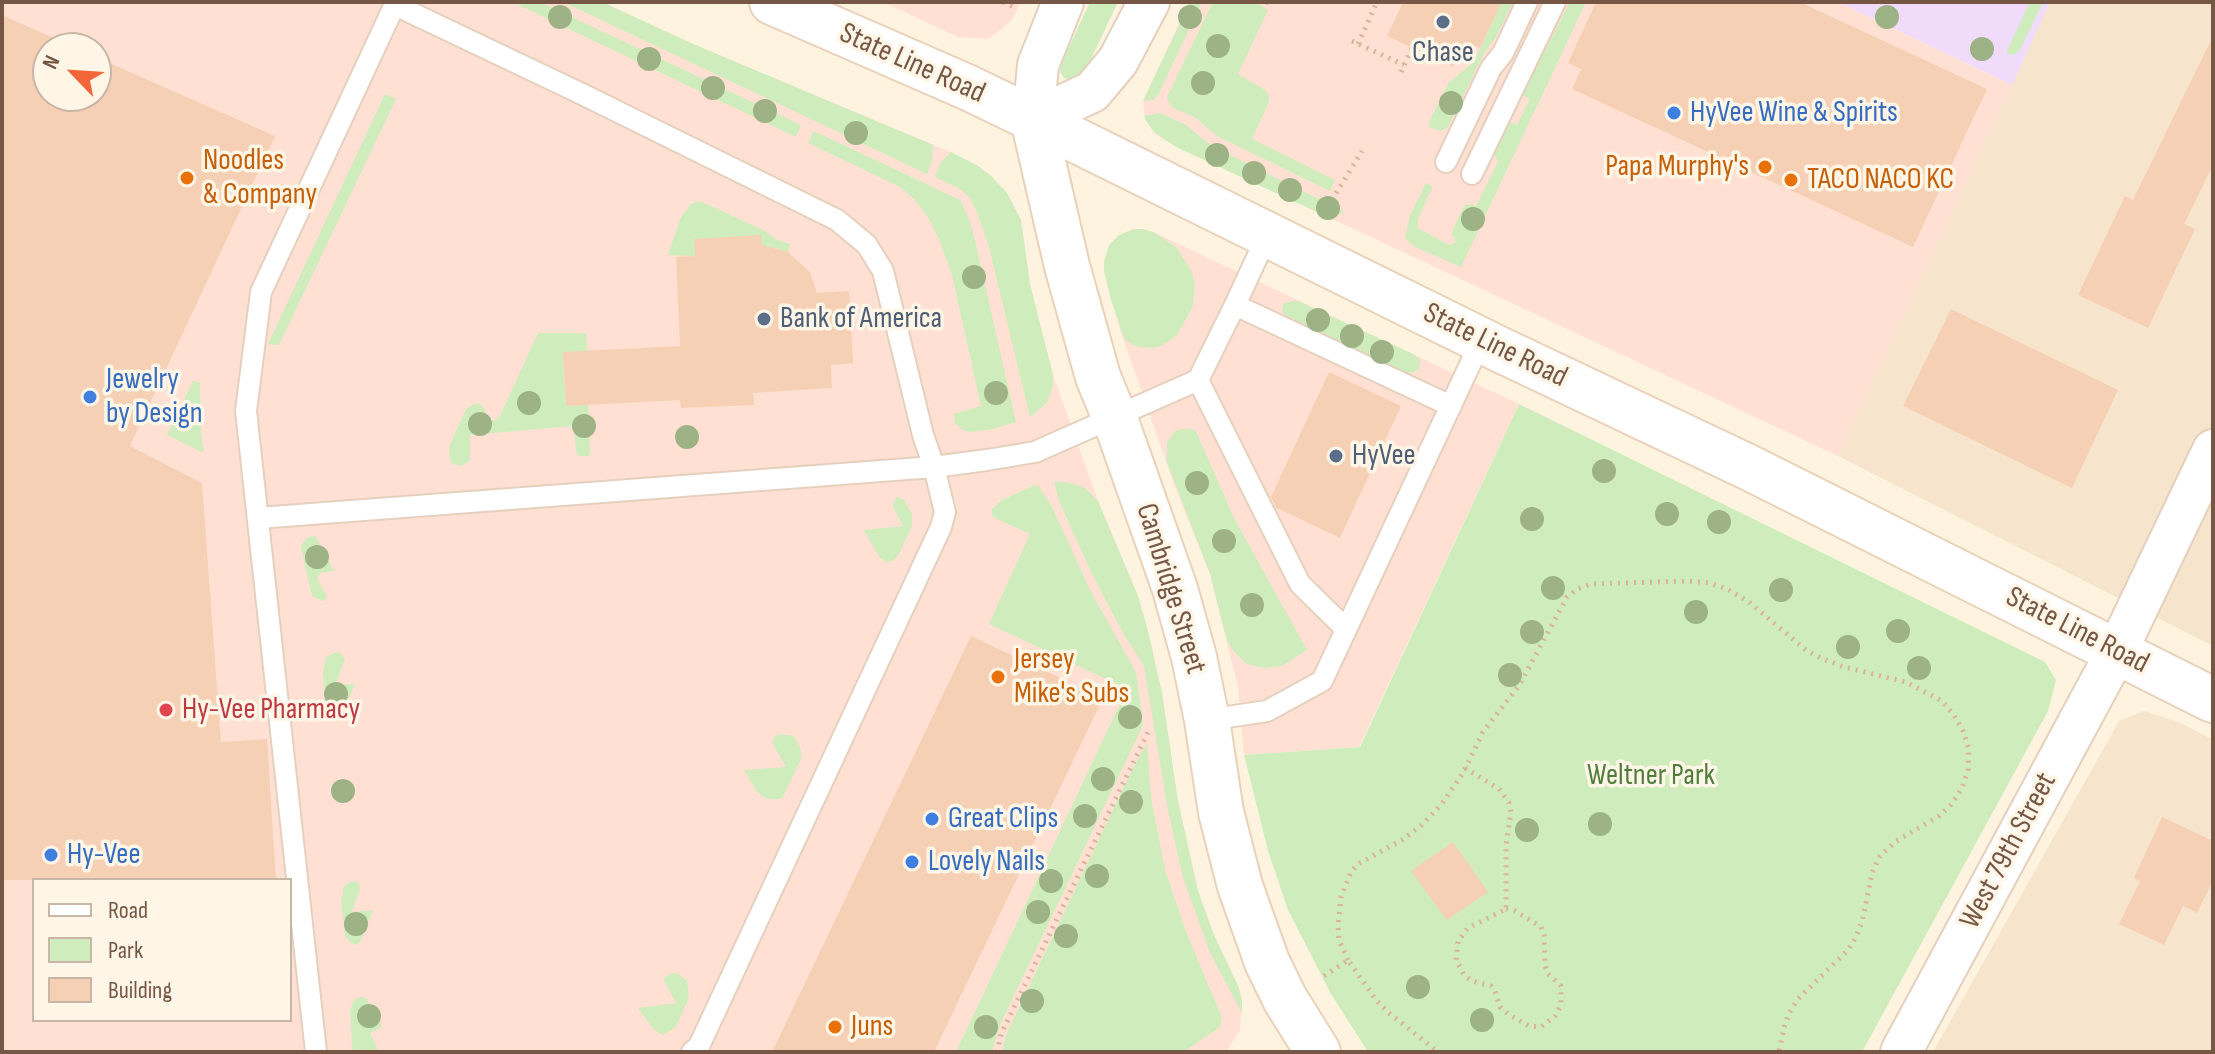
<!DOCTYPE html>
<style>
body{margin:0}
#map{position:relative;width:2215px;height:1054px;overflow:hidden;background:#fef3df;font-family:"Sofia Sans Condensed",sans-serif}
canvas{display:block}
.frame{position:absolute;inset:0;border:4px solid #765745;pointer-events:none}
.legend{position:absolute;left:32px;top:878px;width:260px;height:144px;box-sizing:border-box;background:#fff6e7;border:2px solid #c8b6a6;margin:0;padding:10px 14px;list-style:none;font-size:24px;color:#765745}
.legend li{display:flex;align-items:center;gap:16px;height:40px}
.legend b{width:40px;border:2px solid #c8b6a6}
.north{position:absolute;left:32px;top:32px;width:80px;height:80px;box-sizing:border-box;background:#fff6e7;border:2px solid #c8b6a6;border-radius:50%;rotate:295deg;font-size:22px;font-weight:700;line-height:32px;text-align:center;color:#765745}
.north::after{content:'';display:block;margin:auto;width:28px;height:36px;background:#f36639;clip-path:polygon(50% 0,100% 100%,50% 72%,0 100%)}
</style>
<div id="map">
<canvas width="2215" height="1054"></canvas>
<div class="frame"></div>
<ul class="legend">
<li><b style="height:10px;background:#fff"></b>Road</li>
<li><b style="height:22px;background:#cfecbd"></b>Park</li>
<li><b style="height:22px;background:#f6d0b4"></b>Building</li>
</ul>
<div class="north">N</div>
</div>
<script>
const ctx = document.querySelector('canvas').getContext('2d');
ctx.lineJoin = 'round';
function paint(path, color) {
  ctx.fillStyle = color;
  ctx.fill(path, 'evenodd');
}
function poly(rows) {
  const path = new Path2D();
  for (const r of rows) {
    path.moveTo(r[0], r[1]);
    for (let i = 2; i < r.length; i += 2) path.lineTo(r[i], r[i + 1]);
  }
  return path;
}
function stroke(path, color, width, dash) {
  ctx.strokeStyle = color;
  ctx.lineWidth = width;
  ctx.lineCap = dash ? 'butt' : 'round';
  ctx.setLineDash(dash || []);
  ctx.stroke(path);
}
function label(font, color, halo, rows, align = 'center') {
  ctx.font = font + ' "Sofia Sans Condensed",sans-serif';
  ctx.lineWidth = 7;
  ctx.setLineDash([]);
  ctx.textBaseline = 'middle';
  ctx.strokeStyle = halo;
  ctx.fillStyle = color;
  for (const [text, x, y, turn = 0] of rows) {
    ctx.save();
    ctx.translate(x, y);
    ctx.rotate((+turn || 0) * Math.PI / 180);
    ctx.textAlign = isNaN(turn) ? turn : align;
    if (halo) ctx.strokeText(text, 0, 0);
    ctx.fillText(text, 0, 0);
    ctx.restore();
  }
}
const residential = poly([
 [2050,2,2213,2,2213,646,1838,456],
 [2144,711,2181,723,2213,740,2213,1052,1933,1052,2119,721]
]);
const commercial = poly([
 [2,2,602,2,693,44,951,152,978,166,991,176,1007,193,1021,220,1030,284,1053,375,1098,501,1138,596,1148,631,1162,693,1178,801,1198,891,1214,935,1239,988,1242,1001,1240,1030,1226,1052,2,1052],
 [48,48,96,48,96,96,48,96],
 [34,880,290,880,290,1020,34,1020],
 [883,2,1021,2,1012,20,989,39,958,37],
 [1189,2,1838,2,2012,85,1838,456,1164,140,1154,132,1145,119,1143,101],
 [1134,229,1143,229,1155,233,1519,404,1359,747,1244,755,1238,687,1210,574,1175,487,1120,330,1104,271,1104,262,1109,245,1119,235]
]);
const education = poly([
 [1838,2,2050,2,2012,85]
]);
const green = poly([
 [512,2,540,2,801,125,796,137],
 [563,2,602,2,693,44,933,145,932,161,927,174],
 [1090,2,1118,2,1083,76,1070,80,1064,78,1060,72,1061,64],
 [1190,2,1202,2,1158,95,1153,100,1143,101],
 [1213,2,1256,2,1268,10,1238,74,1265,90,1269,96,1268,104,1252,139,1335,180,1330,191,1217,136,1196,118,1171,107,1167,97],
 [1502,2,1513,2,1496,37,1484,53,1448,127,1441,131,1431,128,1428,124,1449,82,1473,63],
 [1570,2,1586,2,1461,267,1415,247,1405,238,1410,215,1426,183,1431,185,1432,188,1418,219,1418,228,1449,245,1455,243,1455,238,1451,234,1464,206,1467,204,1476,206,1498,162,1494,153,1509,122,1517,125,1530,99,1522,95],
 [2030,2,2043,2,2021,48,2015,55,2006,53],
 [385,94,396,99,279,345,268,344],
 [1160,113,1186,125,1212,146,1345,212,1337,215,1319,213,1176,147,1154,132,1145,119,1144,116],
 [814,131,960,200,968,216,974,236,1016,422,993,429,972,432,965,431,955,424,954,414,981,406,952,275,939,239,928,217,914,199,900,187,808,143],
 [951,152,978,166,991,176,1007,193,1021,220,1030,284,1053,375,1053,386,1047,403,1030,417,988,243,976,210,970,198,960,189,935,177,940,163],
 [700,201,765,231,775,239,790,244,788,252,775,248,762,249,695,239,695,256,668,255,680,219,691,204],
 [1134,229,1143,229,1155,233,1176,247,1192,272,1195,284,1193,306,1177,335,1162,346,1153,348,1139,347,1131,344,1124,338,1111,300,1104,271,1104,262,1109,245,1119,235],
 [1291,301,1298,301,1415,355,1420,360,1419,369,1409,374,1287,316,1282,312,1283,304],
 [538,333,586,333,587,351,563,353,566,406,588,405,590,451,589,456,579,456,576,452,574,426,470,435,470,460,462,466,452,464,450,459,449,447,466,409,476,403,481,404,491,421,499,418],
 [193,381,200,383,201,432,204,453,167,435],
 [1519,404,2045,662,2056,680,2048,711,1862,1052,1368,1052,1331,994,1288,910,1268,851,1244,755,1360,747],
 [1185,429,1191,429,1196,431,1233,516,1307,650,1282,666,1264,668,1247,664,1235,653,1227,641,1210,574,1167,462,1167,443,1175,431],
 [1054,481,1075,484,1085,488,1098,501,1138,596,1148,631,1162,693,1178,801,1198,891,1214,935,1239,988,1242,1001,1242,1013,1210,953,1183,878,1168,811,1144,666,1123,633,1092,574,1059,501],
 [1035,485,1039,487,1051,505,1091,592,1136,672,1143,725,1000,1025,992,1052,956,1052,1127,689,989,624,1030,534,997,519,992,515,992,509,1002,500],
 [899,497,904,500,912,514,912,526,898,556,894,560,887,562,879,557,864,530,903,526,893,507,895,498],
 [314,536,317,538,334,571,320,573,317,579,327,596,326,600,322,601,312,596,302,552,301,546,304,541,309,537],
 [336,652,340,653,345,659,335,685,355,684,343,712,336,716,326,708,323,671,326,657],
 [781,734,793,736,797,741,801,751,801,759,784,795,780,799,767,799,757,792,744,770,786,767,772,743,775,736],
 [1147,743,1151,797,1165,870,1185,929,1222,1018,1219,1028,1183,1052,1002,1052,1006,1035,1129,776],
 [352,881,359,883,360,888,352,912,373,910,362,938,359,943,355,945,351,943,345,936,341,901,344,886],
 [672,973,678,974,687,981,689,998,675,1028,663,1035,654,1030,638,1008,676,1003,663,979],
 [362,997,366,998,382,1027,370,1033,379,1052,354,1052,352,1048,350,1010,355,999]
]);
const building = poly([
 [1403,2,1502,2,1480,48,1465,42,1453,67,1387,36],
 [1596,2,1800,2,1987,89,1913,247,1572,89,1581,69,1568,63],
 [2,15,76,48,48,48,48,96,96,96,96,57,275,136,130,446,202,483,221,742,267,739,276,880,2,880],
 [2213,36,2213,165,2184,224,2195,229,2148,328,2078,295,2125,196,2133,200],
 [761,235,762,245,788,252,810,272,817,293,849,291,853,363,831,365,832,388,753,393,754,405,681,408,680,400,566,406,563,352,680,346,676,257,695,256,694,239],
 [1951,309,2118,390,2072,488,1903,406],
 [1329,372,1401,406,1340,538,1277,508,1271,497],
 [971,636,1103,698,934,1052,772,1052],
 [2162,817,2213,841,2213,880,2197,913,2183,906,2164,945,2119,924,2140,881,2134,878],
 [1453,842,1488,892,1447,920,1411,871]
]);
const path = poly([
 [1003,2,1014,7],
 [1267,2,1271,4],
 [1352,41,1404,65],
 [1358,44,1377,2],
 [1401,72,1412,48],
 [1332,200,1362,151],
 [1465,768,1499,789,1509,803,1511,812,1506,845,1506,909],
 [1506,909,1515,911,1541,927,1544,935,1545,965,1547,973,1561,986,1561,1005,1555,1016,1541,1027,1529,1026,1508,1014,1500,1007,1495,991,1491,986,1472,981,1464,975,1456,960,1458,941,1468,928,1506,909],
 [1348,960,1339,940,1338,926,1341,897,1351,872,1358,864,1402,840,1422,825,1441,805,1463,773,1483,732,1520,684,1567,597,1577,589,1591,584,1688,581,1710,583,1727,589,1749,602,1807,651,1823,659,1844,667,1906,682,1942,701,1954,715,1963,731,1969,749,1968,770,1962,788,1951,805,1939,816,1895,842,1880,856,1872,873,1862,922,1856,937,1848,950,1798,999,1789,1013,1784,1028,1779,1052],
 [1324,976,1348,960,1376,1000,1389,1013,1438,1052],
 [997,1052,1001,1034,1150,728]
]);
const lane = poly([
 [395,5,584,95,837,220,867,245,883,271,923,435,934,467,945,512,941,527,699,1046,692,1052],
 [1446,162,1491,68,1503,53,1527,2],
 [1472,174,1555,2],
 [1235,305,1267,236],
 [1198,380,1235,305,1451,406],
 [258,518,934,467,987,460,1035,452,1198,380,1300,584,1346,629],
 [1207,720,1267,711,1322,681,1481,341],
 [316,1052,246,411,261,292,396,2]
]);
const street = poly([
 [1033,119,1092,92,1118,61,1149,2],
 [1033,119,1038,65,1063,2],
 [1901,1052,2117,651,2213,450]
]);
const secondary = poly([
 [772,2,969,88,1033,119,1501,350,1750,468,2213,700],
 [1033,119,1067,266,1098,377,1114,416,1175,589,1194,657,1207,720,1221,812,1240,886,1267,962,1285,999,1318,1052]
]);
const trees = [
 [560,17],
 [1190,17],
 [1887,17],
 [1218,46],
 [1982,49],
 [649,59],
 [1203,83],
 [713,88],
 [1451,103],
 [765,111],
 [856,133],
 [1217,155],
 [1254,173],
 [1290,190],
 [1328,208],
 [1473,219],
 [974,277],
 [1318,320],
 [1352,336],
 [1382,352],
 [996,393],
 [529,403],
 [480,424],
 [584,426],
 [687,437],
 [1604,471],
 [1197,483],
 [1667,514],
 [1532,519],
 [1719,522],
 [1224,541],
 [317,557],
 [1553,588],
 [1781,590],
 [1252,605],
 [1696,612],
 [1898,631],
 [1532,632],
 [1848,647],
 [1919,668],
 [1510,675],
 [336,694],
 [1130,717],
 [1103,779],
 [343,791],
 [1131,802],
 [1085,816],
 [1600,824],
 [1527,830],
 [1097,876],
 [1051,881],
 [1038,912],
 [356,924],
 [1066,936],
 [1418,987],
 [1032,1001],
 [369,1016],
 [1482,1020],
 [986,1027]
];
const markers = [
 [1443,22,8,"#5c6f8a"],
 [1674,113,8,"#3f7fe0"],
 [1765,167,8,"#e8710a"],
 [187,178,8,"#e8710a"],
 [1791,180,8,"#e8710a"],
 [764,319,8,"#5c6f8a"],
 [90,397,8,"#3f7fe0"],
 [1336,456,8,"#5c6f8a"],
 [998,677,8,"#e8710a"],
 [166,710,8,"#e0444e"],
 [932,819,8,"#3f7fe0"],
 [51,855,8,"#3f7fe0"],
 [912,862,8,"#3f7fe0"],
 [835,1027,8,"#e8710a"]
];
const serviceNames = [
 ["Chase",1443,53,"center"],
 ["Bank of America",780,319],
 ["HyVee",1352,456]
];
const streetNames = [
 ["State Line Road",912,64,24],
 ["State Line Road",1495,346,26],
 ["Cambridge Street",1170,589,73],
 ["State Line Road",2077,631,27],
 ["West 79th Street",2009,851,-62]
];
const shopNames = [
 ["HyVee Wine & Spirits",1690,113],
 ["Jewelry",106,380],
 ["by Design",106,414],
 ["Great Clips",948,819],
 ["Hy-Vee",67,855],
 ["Lovely Nails",928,862]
];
const foodNames = [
 ["Noodles",203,161],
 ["& Company",203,195],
 ["Papa Murphy's",1749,167,"right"],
 ["TACO NACO KC",1807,180],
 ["Jersey",1014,660],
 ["Mike's Subs",1014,694],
 ["Juns",851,1027]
];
const healthNames = [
 ["Hy-Vee Pharmacy",182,710]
];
const parkNames = [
 ["Weltner Park",1651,776]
];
paint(residential, '#f6e4cd');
paint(commercial, '#ffe0d2');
paint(education, '#f0dcfa');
paint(green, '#cfecbd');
paint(building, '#f6d0b4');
stroke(lane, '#e5d0be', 24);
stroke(street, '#e5d0be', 44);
stroke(secondary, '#ead1ba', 48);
stroke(path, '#dab398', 5, [2, 6]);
stroke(lane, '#fff', 20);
stroke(street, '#fff', 40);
stroke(secondary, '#fff', 44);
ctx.fillStyle = '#9db285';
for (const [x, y] of trees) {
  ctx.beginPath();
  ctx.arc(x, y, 12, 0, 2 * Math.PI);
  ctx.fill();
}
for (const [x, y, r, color] of markers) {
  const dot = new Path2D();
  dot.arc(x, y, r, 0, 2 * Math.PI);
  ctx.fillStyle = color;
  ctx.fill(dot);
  stroke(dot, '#fff6e7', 3);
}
label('30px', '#4e5e75', '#fff6e7', serviceNames, 'left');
label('30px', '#765745', '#fff6e7', streetNames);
label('30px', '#366cbe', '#fff6e7', shopNames, 'left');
label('30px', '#c56008', '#fff6e7', foodNames, 'left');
label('30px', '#be3a42', '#fff6e7', healthNames, 'left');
label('30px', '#4e7d3c', '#fff6e7', parkNames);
</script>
